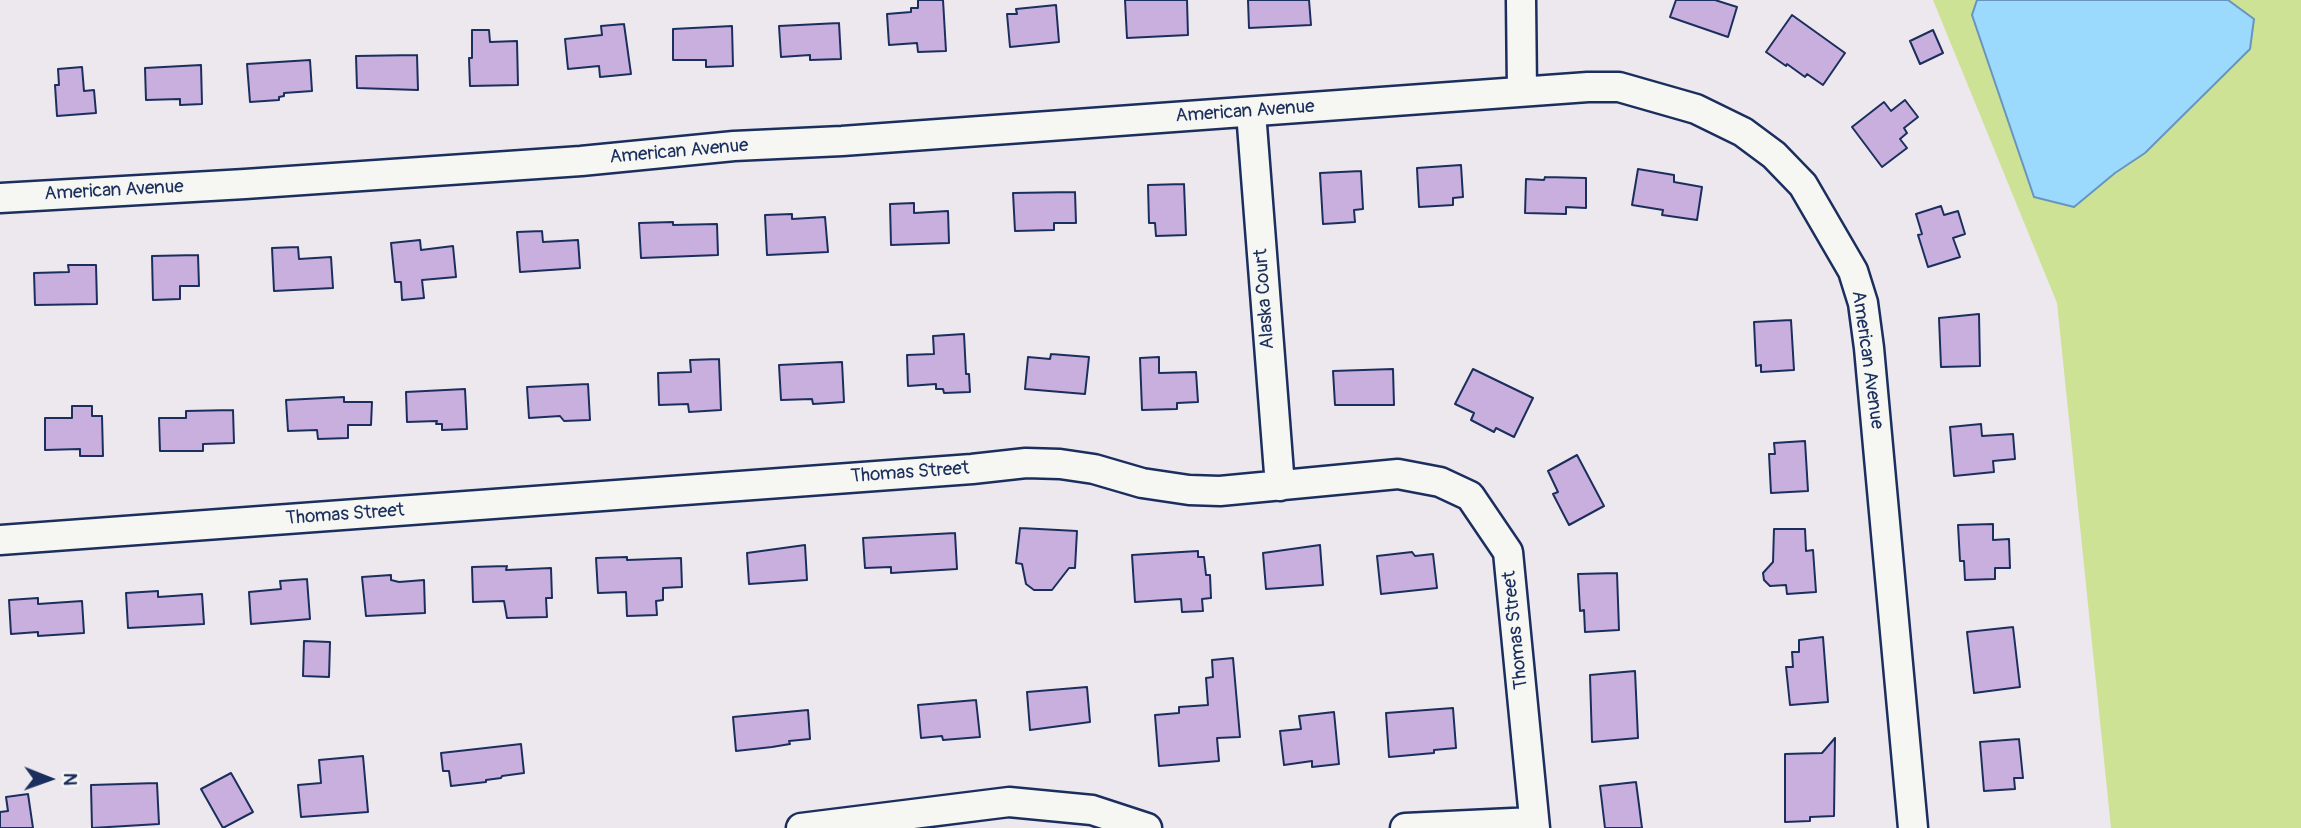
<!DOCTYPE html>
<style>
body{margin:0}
#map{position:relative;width:2301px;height:828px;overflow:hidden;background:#ede8ee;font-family:Pangolin,sans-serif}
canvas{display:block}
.north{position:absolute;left:14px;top:744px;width:70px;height:70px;-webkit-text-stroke:5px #f6f6f2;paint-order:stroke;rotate:91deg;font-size:19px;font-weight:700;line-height:28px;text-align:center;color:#1b2f5e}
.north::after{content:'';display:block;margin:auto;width:24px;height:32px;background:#1b2f5e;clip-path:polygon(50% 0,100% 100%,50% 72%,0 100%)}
</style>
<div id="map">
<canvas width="2301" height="828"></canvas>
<div class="north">N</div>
</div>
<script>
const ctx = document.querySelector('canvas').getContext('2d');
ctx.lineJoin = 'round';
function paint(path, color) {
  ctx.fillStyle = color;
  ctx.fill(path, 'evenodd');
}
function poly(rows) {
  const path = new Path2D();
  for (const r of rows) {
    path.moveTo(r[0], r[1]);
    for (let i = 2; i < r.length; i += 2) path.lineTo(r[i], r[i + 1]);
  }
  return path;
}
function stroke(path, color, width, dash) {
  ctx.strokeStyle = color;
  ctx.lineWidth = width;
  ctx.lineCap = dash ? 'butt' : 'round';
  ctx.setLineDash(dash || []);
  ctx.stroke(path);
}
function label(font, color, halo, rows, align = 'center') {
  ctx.font = font + ' Pangolin,sans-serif';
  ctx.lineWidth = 5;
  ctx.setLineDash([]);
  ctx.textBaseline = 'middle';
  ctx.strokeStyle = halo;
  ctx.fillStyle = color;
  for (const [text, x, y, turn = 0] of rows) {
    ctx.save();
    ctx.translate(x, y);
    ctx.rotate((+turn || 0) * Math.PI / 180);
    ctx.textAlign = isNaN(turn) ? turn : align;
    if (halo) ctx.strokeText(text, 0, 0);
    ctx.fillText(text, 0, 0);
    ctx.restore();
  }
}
const green = poly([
 [1933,0,1977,0,1972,15,2115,173,2145,153,2254,19,2228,0,2301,0,2301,828,2111,828,2057,303]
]);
const water = poly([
 [1977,0,2228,0,2254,19,2250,49,2145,153,2115,173,2074,207,2034,197,1972,15,1977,0]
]);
const building = poly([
 [918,0,943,0,946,51,918,52,917,43,889,45,887,14,911,12,911,8,918,8,918,0],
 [1125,0,1187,0,1188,35,1127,38,1125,0],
 [1248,0,1309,0,1311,25,1249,28,1248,0],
 [1676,0,1715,0,1737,7,1728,37,1670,17,1676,0],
 [1056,5,1059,42,1010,47,1007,14,1017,14,1016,9,1056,5],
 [1792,15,1845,53,1823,85,1807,74,1805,77,1787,64,1786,66,1766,52,1792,15],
 [839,23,841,59,810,60,810,55,781,57,779,26,839,23],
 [624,24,631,74,600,77,599,66,568,69,565,39,602,35,601,26,624,24],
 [732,26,733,66,706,67,706,60,673,60,673,29,732,26],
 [472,30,489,30,490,42,517,41,518,85,470,86,469,58,472,58,472,30],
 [1933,30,1943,53,1920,64,1910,41,1933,30],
 [417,55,418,90,357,88,356,56,417,55],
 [310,60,312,91,284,93,284,96,279,97,279,100,250,102,247,64,310,60],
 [201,65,202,104,180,105,180,99,146,100,145,68,201,65],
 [82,67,84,91,94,90,96,113,57,116,55,85,59,85,58,69,82,67],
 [1905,100,1918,117,1904,128,1907,133,1900,139,1907,148,1882,167,1852,127,1884,102,1891,111,1905,100],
 [1461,165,1463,197,1453,198,1453,205,1419,207,1417,168,1461,165],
 [1638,169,1674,175,1674,182,1702,187,1697,220,1662,215,1663,210,1632,205,1638,169],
 [1361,171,1363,209,1354,210,1355,222,1323,224,1320,173,1361,171],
 [1545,177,1586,178,1586,208,1566,207,1566,214,1525,213,1526,179,1544,180,1545,177],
 [1184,184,1186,235,1156,236,1155,223,1149,223,1148,185,1184,184],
 [1075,192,1076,223,1054,223,1054,230,1015,231,1013,193,1075,192],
 [914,203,914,213,948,211,949,243,891,245,890,204,914,203],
 [1941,206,1944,215,1958,211,1965,234,1953,238,1960,257,1928,267,1918,235,1922,234,1916,214,1941,206],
 [792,214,792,219,825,217,828,252,767,255,765,215,792,214],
 [673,222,673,225,717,224,718,255,641,258,639,223,673,222],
 [542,231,543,242,578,240,580,268,520,272,517,232,542,231],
 [420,240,421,250,453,246,456,277,422,280,424,298,402,300,401,282,395,282,391,243,420,240],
 [298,247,299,259,331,257,333,288,274,291,272,248,298,247],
 [198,255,199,286,180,286,180,299,153,300,152,256,198,255],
 [68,265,96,265,97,304,35,305,34,273,69,272,68,265],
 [1979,314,1980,366,1941,367,1939,318,1979,314],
 [1791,320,1794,370,1761,372,1761,365,1756,366,1754,322,1791,320],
 [964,334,966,374,969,374,970,392,944,393,943,389,936,389,936,384,908,386,907,355,934,354,933,336,964,334],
 [1051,354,1089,357,1085,394,1025,389,1028,357,1050,359,1051,354],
 [1159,357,1159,373,1196,372,1198,402,1177,403,1177,409,1142,410,1140,358,1159,357],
 [719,359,721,410,689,412,688,404,659,405,658,373,691,372,690,360,719,359],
 [842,362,844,402,813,404,812,399,781,400,779,365,842,362],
 [1393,369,1394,405,1335,405,1333,371,1393,369],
 [1473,369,1533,398,1514,437,1496,428,1494,432,1471,420,1474,413,1455,404,1473,369],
 [588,384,590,420,564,421,560,416,529,418,527,387,588,384],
 [465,389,467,429,442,430,442,424,436,424,437,421,407,422,406,392,465,389],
 [344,397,344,402,372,402,371,425,348,425,348,438,318,439,317,430,288,431,286,400,344,397],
 [72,406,92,406,92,416,102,416,103,456,80,456,80,449,45,450,45,418,72,418,72,406],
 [233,410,234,443,203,444,203,451,160,451,159,418,186,418,186,411,233,410],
 [1981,424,1982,436,2013,434,2015,459,1993,461,1994,472,1954,476,1950,427,1981,424],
 [1805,441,1808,491,1771,493,1769,454,1775,454,1774,443,1805,441],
 [1577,455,1604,506,1569,525,1553,494,1558,492,1548,471,1577,455],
 [1993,524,1993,540,2009,539,2010,568,1995,568,1995,579,1965,580,1964,561,1960,561,1958,525,1993,524],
 [1020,528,1077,531,1075,568,1069,568,1052,590,1034,590,1026,584,1022,564,1016,563,1020,528],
 [1774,529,1805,529,1806,551,1813,550,1816,592,1787,594,1786,585,1770,586,1764,580,1763,573,1773,562,1774,529],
 [955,533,957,569,891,573,891,567,865,568,863,538,955,533],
 [805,545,807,580,749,584,747,553,805,545],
 [1320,545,1323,585,1266,589,1263,553,1320,545],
 [1198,551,1198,557,1204,557,1206,575,1210,575,1211,598,1202,599,1203,611,1182,612,1181,599,1135,602,1132,555,1198,551],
 [1412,552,1415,556,1433,554,1437,588,1381,594,1377,556,1412,552],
 [627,557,627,560,681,558,682,587,663,588,663,600,656,601,657,615,627,616,626,592,598,593,596,558,627,557],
 [507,566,506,570,551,568,552,598,546,598,547,617,507,618,504,601,473,602,472,567,507,566],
 [1617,573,1619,630,1585,632,1584,610,1580,611,1578,574,1617,573],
 [391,575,391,580,399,582,424,580,425,613,366,616,362,577,391,575],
 [307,579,310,619,251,624,249,592,281,589,280,581,307,579],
 [158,591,158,597,202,594,204,624,128,628,126,593,158,591],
 [38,598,38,604,82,601,84,633,38,636,38,632,11,634,9,600,38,598],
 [2013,627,2020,687,1974,693,1967,632,2013,627],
 [1823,637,1828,702,1790,705,1786,667,1793,667,1792,652,1799,652,1799,640,1823,637],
 [304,641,330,642,329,677,303,676,304,641],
 [1233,658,1240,737,1217,738,1219,761,1159,766,1155,715,1179,713,1179,707,1208,705,1206,678,1213,677,1212,660,1233,658],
 [1635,671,1638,738,1592,742,1590,675,1635,671],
 [1087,687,1090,722,1030,730,1027,692,1087,687],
 [976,700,980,737,943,740,942,736,921,738,918,705,976,700],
 [1453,708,1456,748,1434,750,1434,753,1389,757,1386,713,1453,708],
 [808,710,810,739,789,741,790,744,772,747,736,751,733,717,808,710],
 [1334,712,1339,764,1312,767,1312,761,1284,765,1280,731,1301,729,1299,716,1334,712],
 [1835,738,1834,816,1810,817,1810,821,1785,822,1785,754,1822,753,1835,738],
 [2019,739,2023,778,2014,778,2015,789,1984,791,1980,742,2019,739],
 [521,744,524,773,502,776,501,778,486,780,486,782,451,786,449,771,443,771,441,753,521,744],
 [363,756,368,812,301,817,298,785,321,783,319,760,363,756],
 [231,773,253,812,223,828,201,789,231,773],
 [1636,782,1642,828,1605,828,1600,786,1636,782],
 [157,783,159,824,92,828,91,785,157,783],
 [28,794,33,828,0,828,0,812,8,811,6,797,28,794]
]);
const street = poly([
 [1521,0,1522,90],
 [1251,112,1280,486],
 [0,198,245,184,581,161,734,146,842,141,1588,87,1619,87,1696,109,1743,132,1774,155,1803,185,1853,271,1863,303,1869,348,1913,828],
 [0,540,972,469,1026,463,1060,464,1094,469,1142,483,1189,490,1220,491,1398,474,1440,482,1470,496,1508,552,1535,828],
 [801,828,1009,802,1092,810,1147,828],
 [1405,828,1534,822]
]);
const streetNames = [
 ["American Avenue",1245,112,-4],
 ["American Avenue",679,152,-5],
 ["American Avenue",114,191,-3],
 ["Alaska Court",1265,299,-94],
 ["American Avenue",1867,360,82],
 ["Thomas Street",910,473,-4],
 ["Thomas Street",345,515,-4],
 ["Thomas Street",1516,630,-96]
];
paint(green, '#cee296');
paint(water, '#9bd9fd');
stroke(water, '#6895bd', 2);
paint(building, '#c9afdd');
stroke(building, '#1b2f5e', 2);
stroke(street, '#1b2f5e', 33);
stroke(street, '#f6f6f2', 28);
label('19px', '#1b2f5e', '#f6f6f2', streetNames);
</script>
